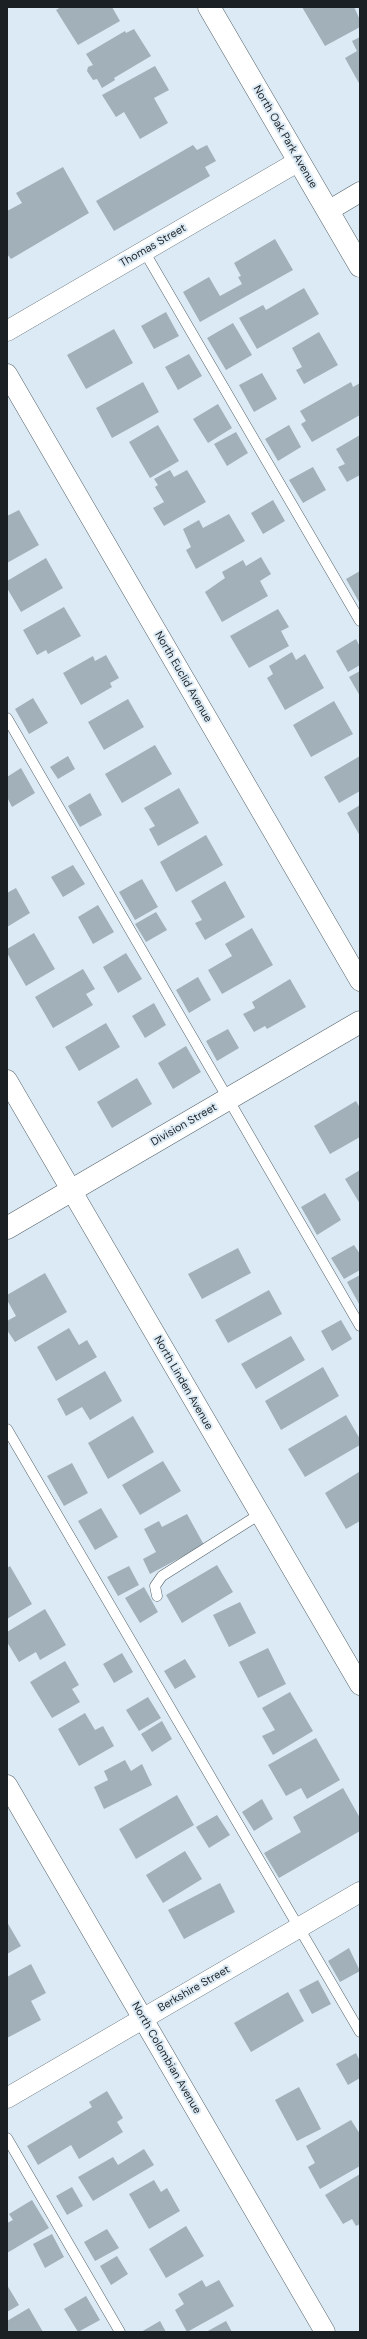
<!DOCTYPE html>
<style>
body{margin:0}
#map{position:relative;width:367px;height:2339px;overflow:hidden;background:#dbeaf4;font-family:"DM Sans",sans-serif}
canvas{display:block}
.frame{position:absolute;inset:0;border:8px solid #1b2024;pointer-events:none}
</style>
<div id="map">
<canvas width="367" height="2339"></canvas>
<div class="frame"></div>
</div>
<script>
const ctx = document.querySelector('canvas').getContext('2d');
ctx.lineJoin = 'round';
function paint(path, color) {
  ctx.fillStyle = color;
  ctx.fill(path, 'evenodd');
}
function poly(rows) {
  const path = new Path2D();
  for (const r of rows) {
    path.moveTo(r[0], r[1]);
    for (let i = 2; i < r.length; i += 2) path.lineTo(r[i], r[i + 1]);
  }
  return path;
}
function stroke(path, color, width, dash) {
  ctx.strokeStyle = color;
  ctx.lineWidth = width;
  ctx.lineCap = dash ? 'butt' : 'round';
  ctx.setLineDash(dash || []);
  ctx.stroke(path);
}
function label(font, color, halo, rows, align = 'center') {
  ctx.font = font + ' "DM Sans",sans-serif';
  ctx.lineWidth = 4;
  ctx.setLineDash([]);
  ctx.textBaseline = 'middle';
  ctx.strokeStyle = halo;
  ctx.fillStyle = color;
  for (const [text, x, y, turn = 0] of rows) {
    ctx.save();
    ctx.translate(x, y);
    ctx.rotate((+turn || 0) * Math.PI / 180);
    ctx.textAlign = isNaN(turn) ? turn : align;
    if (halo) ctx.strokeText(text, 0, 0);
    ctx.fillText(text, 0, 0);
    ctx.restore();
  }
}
const building = poly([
 [61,7,112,7,120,21,78,45,56,10],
 [302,7,354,7,360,20,360,27,325,46],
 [134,29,151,56,114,78,115,80,102,88,97,79,93,80,87,71,88,67,93,65,86,54,125,31,126,33],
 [360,37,360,85,345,58,357,51,352,41],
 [155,66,169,90,154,98,168,123,140,139,124,112,116,117,102,95],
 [193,145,197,150,207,145,216,161,205,167,210,176,114,231,96,201],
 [63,167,89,213,11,259,7,254,7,211,22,203,16,193],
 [275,239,293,270,200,322,183,292,209,277,220,296,242,284,238,277,241,276,234,263],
 [304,288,319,314,257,349,239,318,263,305,266,310],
 [166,312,179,336,154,349,141,326],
 [233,323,252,355,226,370,207,338],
 [114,329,133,363,86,389,67,355],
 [319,332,338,365,304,384,296,370,302,367,292,348],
 [189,354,202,376,178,390,165,367],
 [262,373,277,399,254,412,239,385],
 [143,382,159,412,112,438,96,408],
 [351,382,353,387,360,383,360,415,312,442,301,424,306,421,300,411],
 [218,404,232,428,208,443,193,419],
 [158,425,179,461,150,478,129,442],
 [289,425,301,447,278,461,265,439],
 [236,432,248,453,227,466,214,444],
 [360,435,360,475,347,482,338,467,345,464,336,449],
 [313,467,326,490,303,503,289,480],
 [170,470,174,477,187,470,206,502,164,526,153,508,164,502,155,487,158,485,154,479],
 [273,500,285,521,263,534,251,513],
 [19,510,39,545,7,563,7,516],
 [229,514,245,541,196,569,186,550,191,547,183,529,199,520,203,528],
 [261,557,271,574,260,581,268,596,222,622,205,592,225,578,222,572,243,560,246,566],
 [46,558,63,588,21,612,7,588,7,581],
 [360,571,360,601,359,602,346,579],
 [64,607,81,636,48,654,46,650,37,655,23,630],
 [278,609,289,627,281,631,289,646,249,668,230,636],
 [356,639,360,647,360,665,348,672,336,651],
 [292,652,296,660,305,654,324,688,285,710,267,678,273,674,269,666],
 [106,655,119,678,110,683,112,687,81,705,63,673,93,656,95,661],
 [360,671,360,696,349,677],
 [33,698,48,723,29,734,15,709],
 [128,699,144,727,104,750,88,722],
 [334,701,353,734,311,757,293,725],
 [155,745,172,774,122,803,105,774],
 [68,756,75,769,58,779,50,767],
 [360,756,360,791,339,803,324,777],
 [21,768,35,793,12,807,7,797,7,777],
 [179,788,199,823,158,846,149,829,155,826,144,808],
 [90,793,102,815,80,827,68,806],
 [360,805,360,836,347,813],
 [206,835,223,865,176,892,160,862],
 [73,865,85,884,63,897,51,877],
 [142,879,158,907,135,920,119,892],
 [225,881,245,917,205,940,195,923,202,920,191,901],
 [16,888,30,913,7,927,7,893],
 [98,905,114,932,93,944,78,917],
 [156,912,167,930,146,942,135,924],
 [252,928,273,965,222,994,208,970,232,956,225,944],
 [34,933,55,969,26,986,7,953,7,949],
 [126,953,142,979,118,993,103,967],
 [83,969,95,989,86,994,93,1005,53,1028,35,997],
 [198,977,211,1000,189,1013,176,990],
 [290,979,306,1007,267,1029,265,1026,254,1032,243,1014,255,1008,252,1002],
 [154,1003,166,1025,145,1038,132,1016],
 [106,1023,120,1047,79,1071,65,1047],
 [228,1029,239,1048,217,1061,206,1041],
 [186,1046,201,1072,173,1089,158,1063],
 [137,1078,152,1104,112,1128,97,1102],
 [356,1101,360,1108,360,1137,330,1154,314,1126],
 [360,1170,360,1204,345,1179],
 [325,1193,341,1220,317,1235,301,1207],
 [354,1245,360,1254,360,1270,344,1279,331,1258],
 [238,1248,251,1273,202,1299,188,1274],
 [45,1273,67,1312,15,1342,7,1330,7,1321,16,1316,7,1300,7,1295],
 [360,1275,360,1303,359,1304,347,1282],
 [269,1290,282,1314,228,1343,215,1320],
 [341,1320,352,1339,332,1351,321,1331],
 [69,1328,79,1345,87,1340,97,1357,56,1381,37,1347],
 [291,1336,305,1360,256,1389,241,1364],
 [323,1367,339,1396,281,1430,265,1401],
 [105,1371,122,1401,90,1420,82,1407,66,1416,57,1399],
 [346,1415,360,1439,360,1445,305,1477,288,1449],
 [133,1416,154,1452,108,1479,88,1443],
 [163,1461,181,1491,140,1515,122,1485],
 [72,1463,88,1493,64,1506,47,1476],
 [359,1472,360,1521,346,1529,325,1493],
 [101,1508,118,1537,95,1550,78,1521],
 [187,1514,204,1545,150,1574,143,1559,156,1552,144,1529,159,1521,162,1527],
 [217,1565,233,1592,182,1623,166,1595],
 [10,1566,32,1604,7,1619,7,1568],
 [129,1566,139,1585,118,1596,107,1577],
 [144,1587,158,1612,140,1623,125,1598],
 [240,1602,256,1633,229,1647,213,1615],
 [45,1609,66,1645,40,1660,36,1652,19,1662,7,1642,7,1632],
 [268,1648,286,1684,258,1698,239,1662],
 [122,1653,133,1672,114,1683,103,1664],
 [185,1659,196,1677,175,1689,164,1671],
 [65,1661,79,1685,72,1689,80,1702,52,1718,30,1682],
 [290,1692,313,1731,273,1755,262,1736,275,1730,262,1708],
 [148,1697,161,1718,139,1731,126,1710],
 [85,1713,95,1730,103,1726,114,1746,79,1766,58,1729],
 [162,1721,172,1739,152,1752,141,1734],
 [316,1738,340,1780,307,1799,301,1788,286,1796,268,1765],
 [125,1760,131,1771,142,1764,152,1785,104,1809,94,1787,108,1780,104,1771],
 [343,1788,360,1818,360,1831,279,1878,264,1853,301,1832,293,1817],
 [177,1795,194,1825,136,1859,119,1829],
 [262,1799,273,1819,254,1831,242,1812],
 [217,1815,230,1835,209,1848,196,1827],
 [185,1851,202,1879,163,1903,146,1875],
 [220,1883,235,1912,184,1939,168,1910],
 [7,1922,21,1946,7,1954],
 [349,1948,360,1971,340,1982,328,1961],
 [31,1964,46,1993,31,2001,41,2020,7,2038,7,1977],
 [318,1980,331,2004,312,2014,299,1990],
 [288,1992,304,2021,251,2052,234,2023],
 [356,2053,360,2061,360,2078,348,2085,336,2064],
 [299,2087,321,2129,297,2141,275,2100],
 [107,2091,123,2118,117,2122,123,2132,79,2159,71,2145,38,2165,27,2146,92,2107,89,2102],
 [351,2120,360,2134,360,2166,320,2189,308,2167,315,2163,306,2146],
 [144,2149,154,2165,93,2201,78,2177,113,2157,118,2165],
 [360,2174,360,2224,356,2226,352,2219,343,2224,325,2195],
 [154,2180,161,2192,167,2188,180,2211,149,2229,129,2194],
 [72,2187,83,2206,67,2215,56,2196],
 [32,2200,49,2228,7,2253,7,2223,13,2220,9,2214],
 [186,2226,204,2256,166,2278,149,2249],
 [107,2229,119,2248,95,2261,84,2242],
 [52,2234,64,2257,45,2268,33,2244],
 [117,2256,128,2274,111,2285,100,2266],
 [202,2280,206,2287,219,2280,234,2306,187,2332,175,2310,184,2304,178,2294],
 [7,2285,19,2305,7,2312],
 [86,2296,100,2320,78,2332,64,2309],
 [29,2308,43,2332,7,2332,7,2321],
 [160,2321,166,2332,141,2332],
 [226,2321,232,2332,206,2332]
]);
const lane = poly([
 [144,251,360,621],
 [7,718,360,1326],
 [7,1429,360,2032],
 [157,1596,155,1586,162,1576,260,1514],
 [7,2138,120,2332]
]);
const street = poly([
 [328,211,360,192],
 [7,331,299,161],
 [7,374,360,981],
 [7,1080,360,1685],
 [7,1785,325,2332],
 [7,2098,360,1892]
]);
const secondary = poly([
 [209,7,360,266],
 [7,1228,360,1022]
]);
const streetNames = [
 ["North Oak Park Avenue",285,137,60],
 ["Thomas Street",153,246,-30],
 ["North Euclid Avenue",183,677,60],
 ["Division Street",184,1125,-30],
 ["North Linden Avenue",183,1383,60],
 ["Berkshire Street",194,1989,-30],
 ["North Colombian Avenue",166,2058,60]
];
paint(building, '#a1b0b9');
stroke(lane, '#55626a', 11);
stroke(street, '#55626a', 21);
stroke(secondary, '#55626a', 23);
stroke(lane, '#fff', 10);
stroke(street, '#fff', 20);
stroke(secondary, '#fff', 22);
label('11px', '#1b2024', '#dbeaf4', streetNames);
</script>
